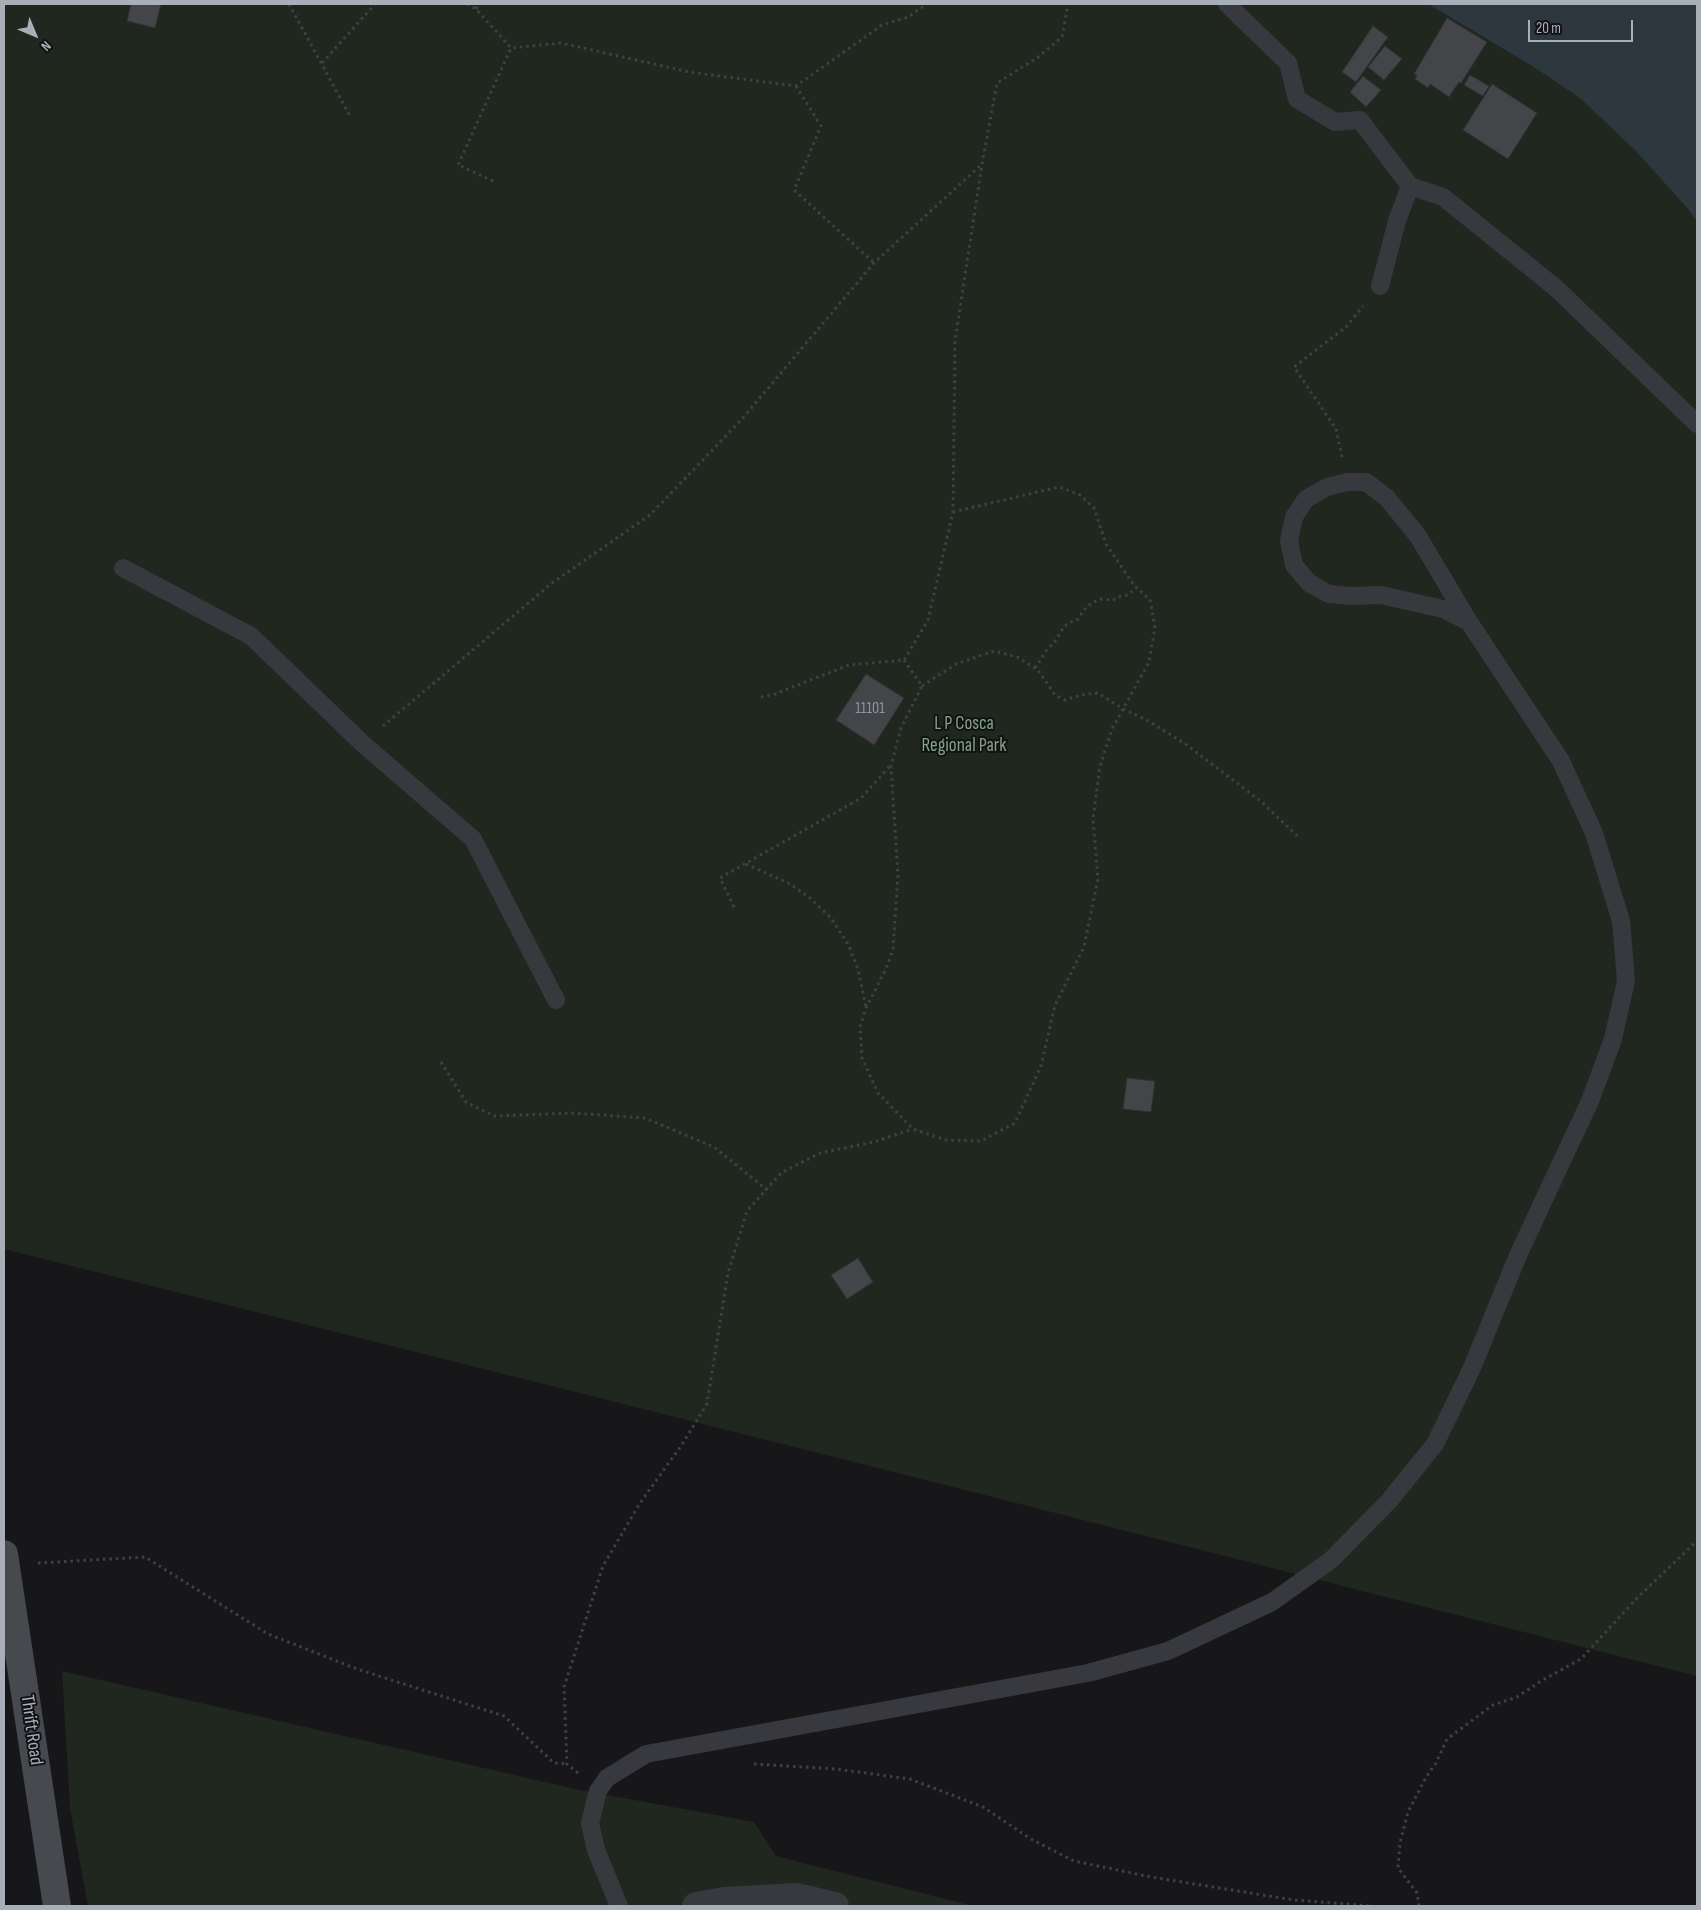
<!DOCTYPE html>
<style>
body{margin:0}
#map{position:relative;width:1701px;height:1910px;overflow:hidden;background:#171719;font-family:"Sofia Sans Condensed",sans-serif}
canvas{display:block}
.frame{position:absolute;inset:0;border:5px solid #a9afb9;pointer-events:none}
.north{position:absolute;left:10px;top:10px;width:50px;height:50px;-webkit-text-stroke:4px #121214;paint-order:stroke;rotate:135deg;font-size:14px;font-weight:700;line-height:20px;text-align:center;color:#a9afb9}
.north::after{content:'';display:block;margin:auto;width:18px;height:22px;background:#a9afb9;clip-path:polygon(50% 0,100% 100%,50% 72%,0 100%)}
.scale{position:absolute;left:1528px;top:20px;width:105px;height:22px;box-sizing:border-box;border:2px solid #a9afb9;border-top:0;padding-left:6px;font-size:15px;line-height:18px;white-space:nowrap;color:#a9afb9;-webkit-text-stroke:4px #121214;paint-order:stroke}
</style>
<div id="map">
<canvas width="1701" height="1910"></canvas>
<div class="frame"></div>
<div class="north">N</div>
<div class="scale">20 m</div>
</div>
<script>
const ctx = document.querySelector('canvas').getContext('2d');
ctx.lineJoin = 'round';
function paint(path, color) {
  ctx.fillStyle = color;
  ctx.fill(path, 'evenodd');
}
function poly(rows) {
  const path = new Path2D();
  for (const r of rows) {
    path.moveTo(r[0], r[1]);
    for (let i = 2; i < r.length; i += 2) path.lineTo(r[i], r[i + 1]);
  }
  return path;
}
function stroke(path, color, width, dash) {
  ctx.strokeStyle = color;
  ctx.lineWidth = width;
  ctx.lineCap = dash ? 'butt' : 'round';
  ctx.setLineDash(dash || []);
  ctx.stroke(path);
}
function label(font, color, halo, rows, align = 'center') {
  ctx.font = font + ' "Sofia Sans Condensed",sans-serif';
  ctx.lineWidth = 4;
  ctx.setLineDash([]);
  ctx.textBaseline = 'middle';
  ctx.strokeStyle = halo;
  ctx.fillStyle = color;
  for (const [text, x, y, turn = 0] of rows) {
    ctx.save();
    ctx.translate(x, y);
    ctx.rotate((+turn || 0) * Math.PI / 180);
    ctx.textAlign = isNaN(turn) ? turn : align;
    if (halo) ctx.strokeText(text, 0, 0);
    ctx.fillText(text, 0, 0);
    ctx.restore();
  }
}
const green = poly([
 [4,4,1697,4,1697,1676,835,1457,4,1249],
 [62,1671,575,1789,754,1822,776,1856,973,1906,88,1906,70,1808]
]);
const water = poly([
 [1428,4,1697,4,1697,222,1689,210,1636,151,1580,98,1534,67]
]);
const building = poly([
 [131,4,161,4,155,28,127,21,131,4],
 [1447,18,1487,42,1461,83,1459,82,1449,97,1430,84,1428,88,1415,79,1417,75,1414,74,1447,18],
 [1373,26,1388,37,1356,82,1342,72,1373,26],
 [1385,46,1402,59,1384,80,1368,67,1385,46],
 [1470,75,1489,86,1483,96,1464,85,1470,75],
 [1363,76,1381,90,1366,107,1350,92,1363,76],
 [1492,84,1537,113,1508,159,1463,130,1492,84],
 [866,674,904,698,874,745,836,720,866,674],
 [1127,1078,1155,1081,1151,1112,1123,1109,1127,1078],
 [858,1258,873,1282,847,1299,831,1275,858,1258]
]);
const path = poly([
 [289,4,350,116],
 [467,4,476,9,511,48,561,43,689,72,796,86,882,25,908,17,927,4],
 [476,9,480,4],
 [322,63,375,4],
 [796,86,821,126,794,190,874,263],
 [493,181,458,165,511,48],
 [1342,457,1336,429,1294,367,1346,327,1363,306],
 [904,660,922,686,901,728,891,766,898,875,893,949,886,969,866,1008,860,1027,862,1058,878,1093,913,1129,946,1140,981,1141,1015,1123,1041,1066,1055,1005,1084,947,1098,879,1093,819,1100,766,1112,729,1149,662,1155,628,1150,600,1134,585,1106,544,1094,508,1080,495,1059,487,953,512],
 [1035,668,1047,650,1056,640,1063,628,1068,623,1077,620,1087,606,1100,599,1113,600,1121,596,1128,595,1137,587],
 [922,686,956,664,994,651,1017,657,1038,670,1055,695,1065,700,1081,695,1098,693,1123,709,1145,719,1184,743,1262,802,1298,837],
 [761,697,775,694,849,665,904,660,928,620,953,512,955,341,982,164,997,83,1037,58,1062,37,1068,4],
 [383,726,552,583,650,515,742,419,874,263,981,165],
 [746,864,790,884,810,898,831,918,848,944,858,969,866,1007],
 [734,907,720,878,861,798,890,766],
 [441,1062,466,1102,494,1116,571,1113,645,1118,714,1147,767,1190],
 [38,1563,145,1557,268,1634,357,1669,504,1716,554,1763,567,1764],
 [754,1764,836,1769,910,1779,983,1807,1031,1839,1074,1861,1151,1877,1294,1900,1371,1906],
 [578,1773,567,1764,564,1687,603,1566,640,1503,681,1446,707,1404,728,1273,747,1211,781,1173,820,1153,874,1142,913,1129],
 [1419,1906,1417,1893,1398,1868,1400,1843,1408,1812,1426,1777,1436,1763,1447,1739,1493,1705,1517,1697,1541,1681,1581,1659,1637,1598,1697,1541]
]);
const lane = poly([
 [1227,4,1288,63,1297,99,1335,122,1360,120,1410,186,1443,197,1556,288,1697,424],
 [1380,286,1397,221,1410,186],
 [123,568,251,636,362,743,473,839,556,1000],
 [619,1906,596,1850,590,1823,598,1791,607,1778,646,1754,1088,1673,1168,1651,1272,1602,1331,1560,1389,1501,1435,1444,1471,1370,1519,1253,1590,1101,1613,1039,1626,981,1621,921,1594,833,1561,761,1469,622,1418,536,1387,498,1366,482,1347,482,1327,487,1306,499,1294,517,1289,541,1294,565,1309,583,1329,594,1351,596,1381,595,1443,609,1469,622]
]);
const street = poly([
 [696,1906,724,1901,796,1897,835,1906]
]);
const secondary = poly([
 [4,1554,57,1906]
]);
const numberNames = [
 ["11101",870,709]
];
const parkNames = [
 ["L P Cosca",964,724],
 ["Regional Park",964,746]
];
const streetNames = [
 ["Thrift Road",31,1730,82]
];
paint(green, '#1f271f');
paint(water, '#2d373e');
paint(building, '#434549');
stroke(building, '#313135', 1);
stroke(path, '#3e4145', 3, [2.5, 4]);
stroke(lane, '#38393e', 18);
stroke(street, '#38393e', 28);
stroke(secondary, '#46494e', 28);
label('16px', '#90949d', null, numberNames);
label('19px', '#80a580', '#121214', parkNames);
label('19px', '#a9afb9', '#121214', streetNames);
</script>
